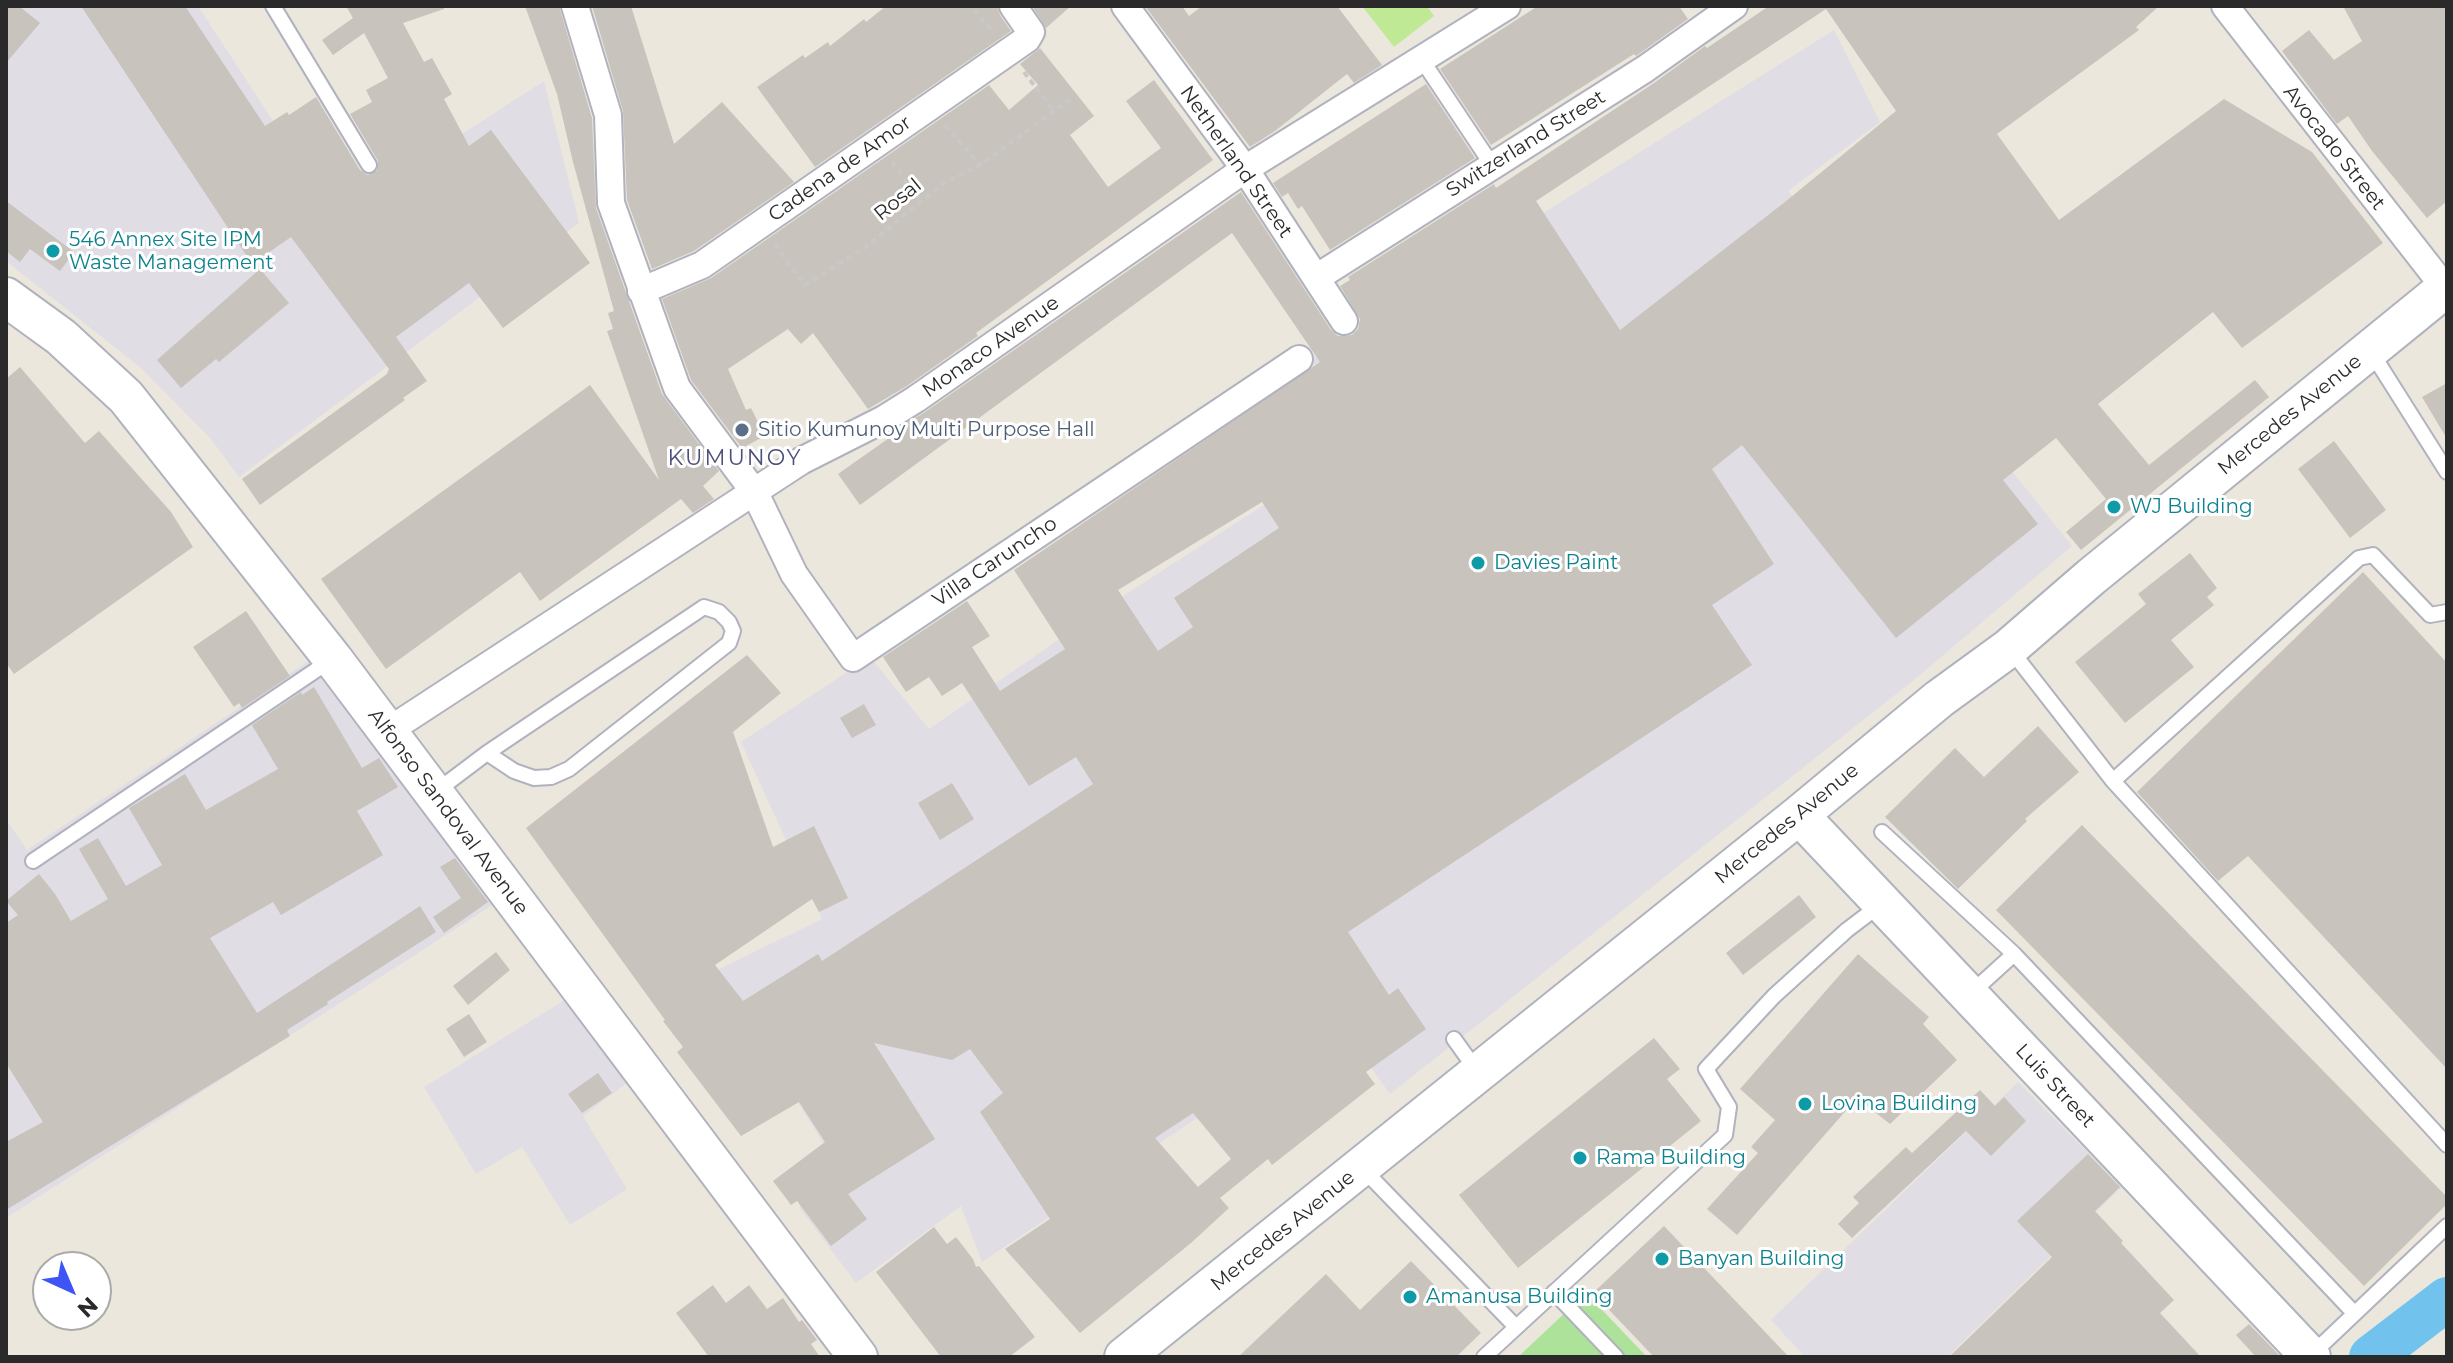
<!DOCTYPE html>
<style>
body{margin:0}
#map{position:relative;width:2453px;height:1363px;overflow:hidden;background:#ece7dd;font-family:Montserrat,sans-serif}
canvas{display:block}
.frame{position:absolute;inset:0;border:8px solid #2a2a2a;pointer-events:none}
.north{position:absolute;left:32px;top:1251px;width:80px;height:80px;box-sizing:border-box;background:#fff;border:2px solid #aaa;border-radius:50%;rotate:136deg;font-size:22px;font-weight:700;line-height:32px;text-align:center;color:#2a2a2a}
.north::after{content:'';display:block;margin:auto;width:28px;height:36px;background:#3f54f7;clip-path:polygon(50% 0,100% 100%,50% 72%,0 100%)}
</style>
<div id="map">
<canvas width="2453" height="1363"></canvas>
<div class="frame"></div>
<div class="north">N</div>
</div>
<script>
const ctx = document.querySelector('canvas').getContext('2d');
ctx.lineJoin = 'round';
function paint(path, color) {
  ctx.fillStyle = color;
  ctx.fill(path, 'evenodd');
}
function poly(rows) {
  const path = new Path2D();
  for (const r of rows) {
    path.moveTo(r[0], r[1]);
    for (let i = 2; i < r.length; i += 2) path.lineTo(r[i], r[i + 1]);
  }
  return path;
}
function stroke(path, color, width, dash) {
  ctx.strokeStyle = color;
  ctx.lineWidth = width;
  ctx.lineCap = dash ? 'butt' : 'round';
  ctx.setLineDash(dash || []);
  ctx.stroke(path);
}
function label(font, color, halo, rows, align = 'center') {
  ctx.font = font + ' Montserrat,sans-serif';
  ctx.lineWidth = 6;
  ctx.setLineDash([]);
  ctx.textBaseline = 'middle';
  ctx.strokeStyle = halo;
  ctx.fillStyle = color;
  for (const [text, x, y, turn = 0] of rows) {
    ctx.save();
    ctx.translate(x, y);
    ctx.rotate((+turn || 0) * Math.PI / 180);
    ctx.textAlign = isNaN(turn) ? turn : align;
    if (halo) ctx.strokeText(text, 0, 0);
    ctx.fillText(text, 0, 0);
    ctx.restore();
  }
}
const industrial = poly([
 [6,6,198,6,335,216,544,81,579,223,239,477,211,439,142,369,6,261],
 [1834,30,1880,122,1788,191,2072,546,1914,680,1390,1094,1339,1023,982,1262,961,1206,856,1283,799,1207,842,1174,717,970,822,919,741,742,870,657,929,729,1106,607,1364,440,1311,359],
 [313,658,494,904,6,1218,6,819,27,850],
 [568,998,631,1080,583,1116,627,1189,570,1225,522,1147,476,1174,424,1087],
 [2018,1082,2122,1187,1947,1357,1805,1357,1771,1320]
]);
const green = poly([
 [1586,1293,1647,1357,1518,1357]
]);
const pitch = poly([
 [1362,6,1427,6,1434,16,1394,47]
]);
const river = poly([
 [2371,1357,2447,1299]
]);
const building = poly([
 [6,6,19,6,40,23,6,63],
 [81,6,185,6,265,126,287,112,289,115,316,97,360,170,368,175,377,170,378,161,350,114,372,102,366,90,388,78,364,33,333,55,322,40,353,18,346,6,444,6,444,9,403,23,424,62,432,58,452,94,444,99,469,146,491,130,590,263,503,328,469,283,396,337,427,381,403,398,405,400,260,505,242,479,387,374,389,369,291,237,252,264],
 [525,6,559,6,592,118,596,208,662,394,719,471,703,486,714,499,693,513,681,499,540,601,520,572,386,669,321,579,590,385,659,480,607,331,613,329,608,313,614,311,573,162,557,94],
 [592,6,631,6,674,144,722,102,794,182,694,251,652,269,627,200,623,111],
 [886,6,997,6,1000,15,1011,31,815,167,757,87,803,55,805,58,828,42,830,46,864,19,866,22],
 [1032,6,1071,6,1046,28],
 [1145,6,1182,6,1189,16,1202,6,1337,6,1382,65,1354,83,1347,74,1275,131,1250,147],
 [1538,6,1679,6,1688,19,1636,56,1634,54,1491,145,1440,69],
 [1769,6,2159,6,2136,27,2139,30,1997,134,2059,220,2224,99,2312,152,2383,243,2242,348,2213,312,2098,404,2149,465,2255,380,2269,397,2081,550,2066,532,2106,499,2056,438,2003,480,2038,524,1896,638,1742,445,1712,469,1774,564,1712,605,1752,665,1348,932,1389,995,1398,988,1426,1029,1366,1072,1375,1084,1272,1165,1268,1159,1220,1198,1229,1208,1191,1243,1080,1333,1005,1249,1050,1219,980,1112,1003,1093,970,1049,952,1060,874,1043,935,1139,848,1194,867,1219,831,1246,797,1201,791,1205,773,1181,825,1142,799,1102,741,1136,677,1052,683,1047,663,1021,665,1020,526,828,747,655,781,693,733,732,773,847,814,826,848,898,819,912,812,899,715,965,743,1001,818,954,822,961,1093,784,1076,757,1029,786,962,683,942,696,929,677,906,692,883,657,967,601,990,636,972,647,1000,691,1065,649,1014,570,1320,362,1232,233,860,505,838,474,889,438,887,435,925,412,1241,192,1331,330,1338,336,1352,335,1358,329,1360,319,1340,286,1350,280,1348,277,1494,184,1496,188,1654,83,1705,46,1707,48],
 [1826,9,1896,111,1785,202,1620,330,1536,201],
 [1262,502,1279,528,1174,598,1193,627,1158,651,1118,590],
 [1193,1113,1231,1159,1198,1187,1155,1138],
 [2343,6,2447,6,2447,201,2427,218,2372,151,2348,116,2337,124,2282,51,2309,30,2334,60,2362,41],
 [1040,48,1094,116,1070,135,1108,187,1161,148,1126,101,1154,80,1213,160,976,333,978,336,907,386,868,409,813,333,801,344,788,329,728,369,746,410,751,408,765,436,742,448,691,380,662,299,711,278,989,85,1009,110,1038,85,1020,64],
 [1426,84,1475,158,1330,250,1302,206,1298,209,1288,193,1282,197,1273,183],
 [6,201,74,252,60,271,30,249,20,262,6,251],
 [260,269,289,303,219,362,216,359,181,388,157,360],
 [20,367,85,443,99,431,171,512,193,547,14,674,6,663,6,379],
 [2447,383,2447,439,2422,397],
 [2334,441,2386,510,2350,538,2298,469],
 [2190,553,2217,588,2207,597,2214,605,2171,640,2194,667,2125,723,2075,662,2146,604,2138,594],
 [2363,572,2447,663,2447,1069,2248,856,2218,881,2137,792],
 [246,611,290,676,242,708,239,703,234,707,193,647],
 [314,687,362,768,379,758,398,787,357,811,383,855,281,915,273,902,210,938,257,1013,420,906,436,932,327,1002,328,1004,287,1030,290,1036,6,1210,6,1142,43,1122,6,1063,6,923,18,915,6,901,39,874,55,894,71,921,108,899,79,849,98,838,126,886,162,865,129,808,185,774,206,810,278,769,252,725,301,692,302,695],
 [864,704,876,725,852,738,840,718],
 [2038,726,2079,772,2025,819,2027,821,1958,889,1885,817,1955,748,1984,777],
 [952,783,974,819,940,840,918,803],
 [2082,825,2447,1197,2447,1204,2364,1286,1996,910],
 [455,858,488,902,444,933,433,917,461,898,440,867],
 [1799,895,1816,917,1743,975,1726,953],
 [496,952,510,970,468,1005,453,986],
 [1858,954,1929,1017,1923,1024,1957,1060,1890,1124,1857,1098,1737,1235,1707,1209,1758,1153,1751,1147,1775,1120,1740,1089],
 [469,1014,487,1042,464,1057,446,1029],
 [1654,1038,1680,1069,1667,1079,1701,1121,1518,1268,1459,1195],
 [598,1073,612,1093,582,1113,568,1094],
 [1980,1090,1995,1106,2004,1097,2026,1121,1991,1156,1966,1131,1852,1238,1838,1224,1859,1203,1853,1197,1906,1147,1912,1153],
 [2088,1154,2120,1187,2095,1211,2123,1241,2121,1243,2174,1300,2160,1313,2201,1357,1949,1357,2052,1257,2017,1221],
 [1664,1226,1789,1357,1654,1357,1593,1293],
 [934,1227,947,1244,956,1237,973,1259,976,1267,979,1266,1035,1337,1009,1357,941,1357,876,1272],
 [1411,1261,1481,1333,1456,1357,1238,1357,1326,1274,1360,1310],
 [713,1285,726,1303,749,1285,767,1309,783,1298,799,1322,802,1320,817,1340,811,1344,820,1357,709,1357,676,1313],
 [2249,1324,2281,1357,2256,1357,2236,1335]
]);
const path = poly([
 [974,10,994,33],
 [1024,72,1054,111],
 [945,125,980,165],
 [892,162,921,202],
 [775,244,804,285,808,283,866,247,944,183,980,165,1072,98]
]);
const lane = poly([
 [273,6,369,165],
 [1422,60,1492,165],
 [2370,350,2447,472],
 [2447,612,2430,615,2373,555,2359,558,2113,781,2447,1145],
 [2010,649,2113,781],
 [434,793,487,753,704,607,719,612,729,622,733,631,729,643,569,769,551,777,534,778,514,771,487,753],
 [1882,832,2014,954,2354,1313],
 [33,861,331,660],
 [1970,994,2014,954],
 [1454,1039,1477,1071],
 [1362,1168,1516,1327],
 [1554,1292,1616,1357],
 [2310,1356,2447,1226],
 [1484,1357,1725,1135,1729,1107,1706,1069,1774,996,1847,930,1880,905]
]);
const street = poly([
 [575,6,608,115,611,203,677,388,755,493,794,574,853,658,1299,359],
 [1125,6,1245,169,1344,321],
 [2225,6,2445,288],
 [1316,278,1645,69,1734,6],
 [641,291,702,265,1027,39,1031,32,1013,6],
 [388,731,801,461,884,419,916,399,1245,169,1507,6]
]);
const secondary = poly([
 [6,297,61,337,126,397,333,659,858,1357],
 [1799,815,2311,1357],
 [1124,1357,1799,815,1939,699,2009,648,2091,577,2447,287]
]);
const markers = [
 [53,251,8,"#0f9aa8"],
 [742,430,8,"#5c6f8a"],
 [2114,507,8,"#0f9aa8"],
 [1478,563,8,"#0f9aa8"],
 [1805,1104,8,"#0f9aa8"],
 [1580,1158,8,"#0f9aa8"],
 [1662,1259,8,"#0f9aa8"],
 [1410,1297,8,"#0f9aa8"]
];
const streetNames = [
 ["Switzerland Street",1526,144,-32],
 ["Avocado Street",2334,148,52],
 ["Netherland Street",1236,162,55],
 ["Cadena de Amor",840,169,-35],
 ["Rosal",898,200,-39],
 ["Monaco Avenue",991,347,-35],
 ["Mercedes Avenue",2290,415,-39],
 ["Villa Caruncho",995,562,-34],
 ["Alfonso Sandoval Avenue",448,812,53],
 ["Mercedes Avenue",1787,824,-39],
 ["Luis Street",2055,1086,47],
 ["Mercedes Avenue",1283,1231,-39]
];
const cultureNames = [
 ["546 Annex Site IPM",69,240],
 ["Waste Management",69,263],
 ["WJ Building",2130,507],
 ["Davies Paint",1494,563],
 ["Lovina Building",1821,1104],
 ["Rama Building",1596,1158],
 ["Banyan Building",1678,1259],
 ["Amanusa Building",1426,1297]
];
const serviceNames = [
 ["Sitio Kumunoy Multi Purpose Hall",758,430]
];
const neighbourhoodNames = [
 ["KUMUNOY",735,459]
];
paint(industrial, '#e0dde5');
paint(green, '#ade29a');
paint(pitch, '#c0e996');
stroke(river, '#71c3ed', 44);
paint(building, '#c8c3bc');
stroke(lane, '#b0b2be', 18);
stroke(street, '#b0b2be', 30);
stroke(secondary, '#b0b2be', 42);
stroke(path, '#c8c8c8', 4, [6, 4]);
stroke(lane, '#fff', 14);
stroke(street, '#fff', 26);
stroke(secondary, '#fff', 38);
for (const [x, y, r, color] of markers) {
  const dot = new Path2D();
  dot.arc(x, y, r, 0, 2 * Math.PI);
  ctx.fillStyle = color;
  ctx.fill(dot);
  stroke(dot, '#fff', 3);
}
label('20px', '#2a2a2a', '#fff', streetNames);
label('20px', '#0d838f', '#fff', cultureNames, 'left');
label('20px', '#4e5e75', '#fff', serviceNames, 'left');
ctx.letterSpacing = '2px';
label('22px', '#4b507b', '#fff', neighbourhoodNames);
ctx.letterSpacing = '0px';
</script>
